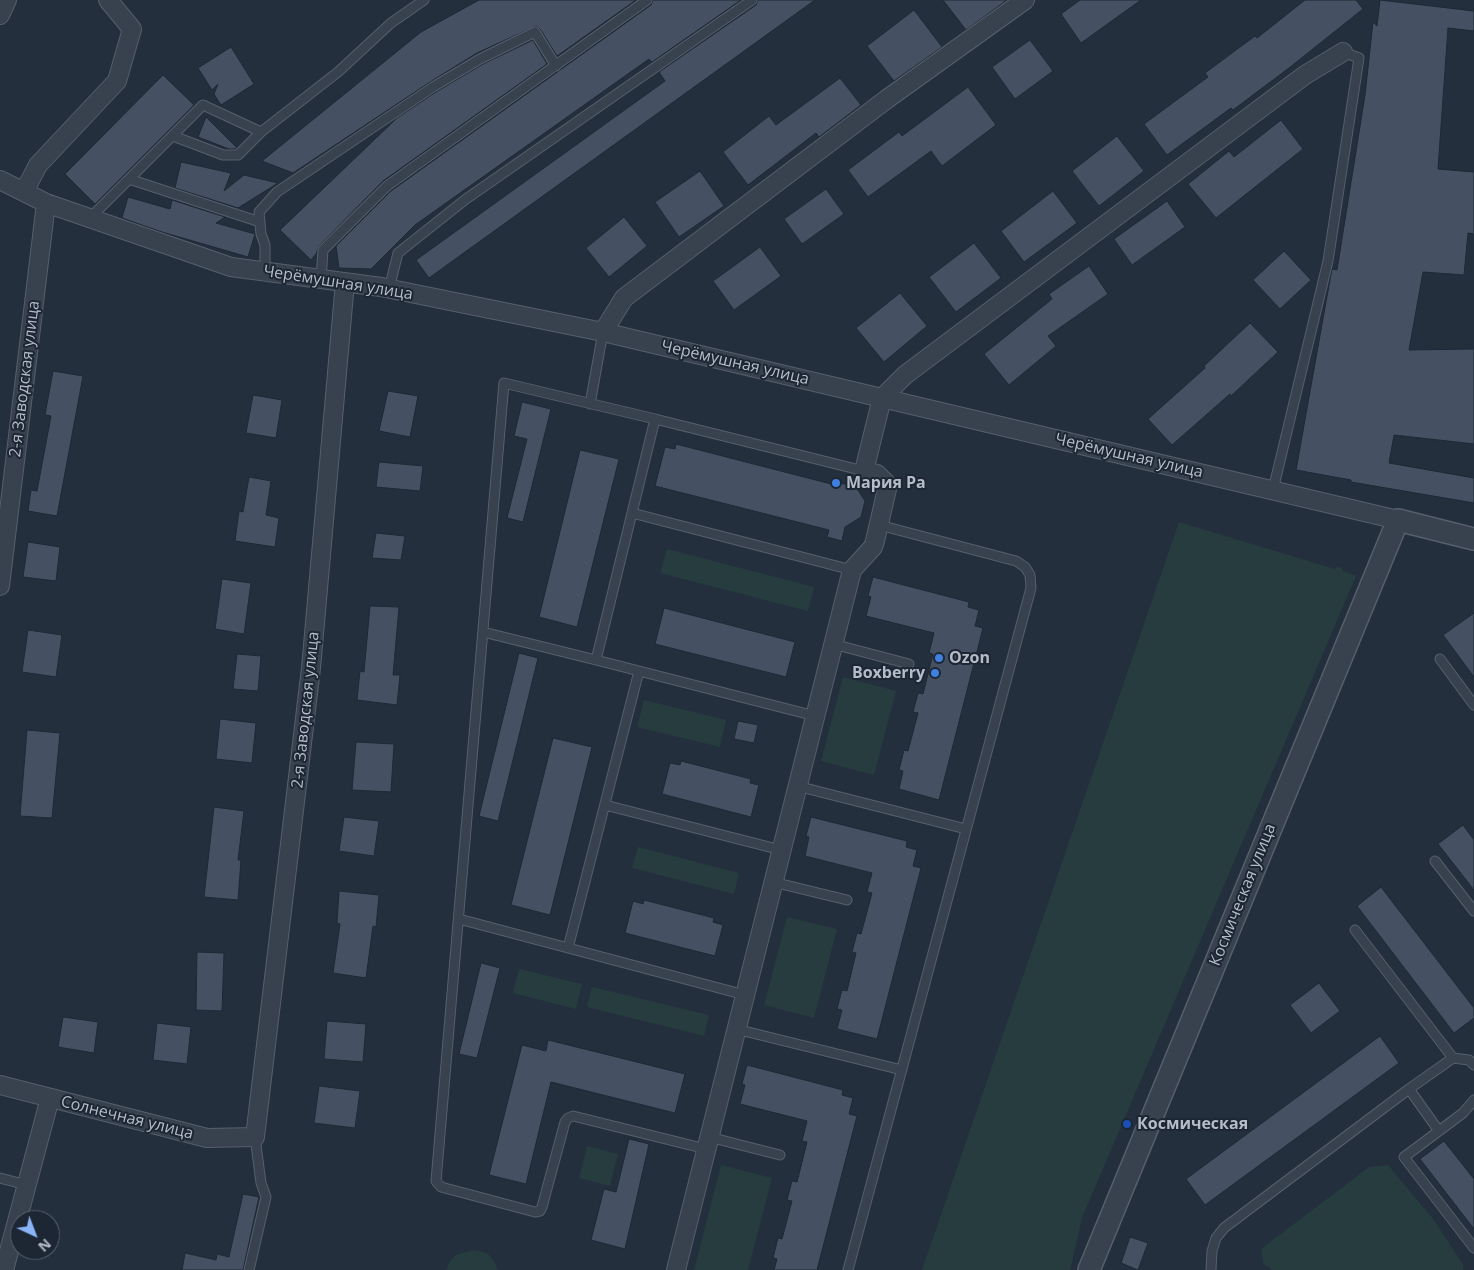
<!DOCTYPE html>
<meta charset="utf-8">
<style>
body{margin:0}
#map{position:relative;width:1474px;height:1270px;overflow:hidden;background:#242f3e;font-family:"Open Sans",sans-serif}
canvas{display:block}
.north{position:absolute;left:10px;top:1210px;width:50px;height:50px;box-sizing:border-box;background:#1d2633;border:1px solid #59626f;border-radius:50%;rotate:137deg;font-size:14px;font-weight:700;line-height:20px;text-align:center;color:#b4bcc9}
.north::after{content:'';display:block;margin:auto;width:18px;height:22px;background:#8ab4f8;clip-path:polygon(50% 0,100% 100%,50% 72%,0 100%)}
</style>
<div id="map">
<canvas width="1474" height="1270"></canvas>
<div class="north">N</div>
</div>
<script>
const ctx = document.querySelector('canvas').getContext('2d');
ctx.lineJoin = 'round';
function paint(path, color) {
  ctx.fillStyle = color;
  ctx.fill(path, 'evenodd');
}
function poly(rows) {
  const path = new Path2D();
  for (const r of rows) {
    path.moveTo(r[0], r[1]);
    for (let i = 2; i < r.length; i += 2) path.lineTo(r[i], r[i + 1]);
  }
  return path;
}
function stroke(path, color, width, dash) {
  ctx.strokeStyle = color;
  ctx.lineWidth = width;
  ctx.lineCap = dash ? 'butt' : 'round';
  ctx.setLineDash(dash || []);
  ctx.stroke(path);
}
function label(font, color, halo, rows, align = 'center') {
  ctx.font = font + ' "Open Sans",sans-serif';
  ctx.lineWidth = 4;
  ctx.setLineDash([]);
  ctx.textBaseline = 'middle';
  ctx.strokeStyle = halo;
  ctx.fillStyle = color;
  for (const [text, x, y, turn = 0] of rows) {
    ctx.save();
    ctx.translate(x, y);
    ctx.rotate((+turn || 0) * Math.PI / 180);
    ctx.textAlign = isNaN(turn) ? turn : align;
    if (halo) ctx.strokeText(text, 0, 0);
    ctx.fillText(text, 0, 0);
    ctx.restore();
  }
}
const green = poly([
 [1179,522,1335,569,1336,567,1342,568,1343,571,1356,576,1082,1218,1070,1270,922,1270],
 [667,549,814,587,808,611,660,573],
 [843,677,896,691,874,775,821,761],
 [644,700,726,720,720,747,637,727],
 [638,847,739,873,734,894,632,868],
 [787,917,837,929,814,1018,764,1005],
 [519,969,582,984,576,1009,513,993],
 [592,987,709,1015,704,1036,587,1007],
 [587,1146,618,1154,610,1186,579,1178],
 [721,1165,772,1178,748,1270,694,1270],
 [1388,1165,1434,1220,1464,1266,1463,1270,1272,1270,1263,1263,1261,1249,1369,1167],
 [472,1250,480,1251,488,1254,494,1261,498,1270,446,1270,450,1261,456,1255]
]);
const building = poly([
 [479,0,636,0,557,56,540,29,536,26,477,53,430,82,293,173,262,161,421,32,479,0],
 [653,0,741,0,652,62,649,59,415,225,371,269,339,268,336,246,391,191,651,5,653,0],
 [758,0,815,0,429,278,416,260,665,81,659,72,756,5,758,0],
 [943,0,1007,0,966,30,943,0],
 [1080,0,1141,0,1081,43,1061,14,1080,0],
 [1305,0,1356,0,1363,9,1289,68,1233,110,1231,108,1167,155,1144,124,1208,77,1205,73,1255,36,1257,38,1305,0],
 [1380,0,1474,11,1474,31,1448,28,1438,169,1474,172,1474,234,1468,233,1464,275,1423,272,1409,350,1474,349,1474,444,1394,435,1389,463,1474,478,1474,503,1351,482,1351,480,1296,470,1329,285,1332,269,1337,270,1365,95,1373,22,1377,26,1380,0],
 [914,10,942,47,894,81,867,46,914,10],
 [533,40,547,64,383,181,319,246,316,254,311,260,280,230,397,118,436,92,483,64,533,40],
 [1030,40,1053,71,1015,99,992,67,1030,40],
 [231,47,254,84,221,105,214,94,218,84,212,90,198,68,231,47],
 [163,75,194,105,95,204,65,174,163,75],
 [840,78,861,105,819,137,816,133,748,185,723,152,769,116,776,125,840,78],
 [968,87,996,125,942,166,931,151,868,197,848,170,899,132,902,136,968,87],
 [206,117,237,148,235,149,229,149,198,137,206,117],
 [1281,120,1303,149,1216,218,1188,184,1229,151,1234,157,1281,120],
 [1117,136,1144,171,1099,206,1072,171,1117,136],
 [181,162,231,173,224,191,244,175,278,183,238,208,175,188,181,162],
 [700,171,724,206,679,237,655,202,700,171],
 [826,189,844,214,802,244,784,219,826,189],
 [1053,191,1077,223,1024,262,1001,231,1053,191],
 [128,197,170,209,172,200,225,217,216,223,255,234,248,257,162,232,122,218,128,197],
 [1167,201,1185,227,1132,265,1114,239,1167,201],
 [624,217,647,246,609,277,586,248,624,217],
 [974,243,1001,278,956,312,929,277,974,243],
 [760,247,781,276,734,310,713,281,760,247],
 [1284,251,1311,280,1280,309,1253,280,1284,251],
 [1089,266,1108,294,1048,336,1056,346,1009,385,984,354,1052,299,1049,294,1089,266],
 [900,293,927,326,884,362,856,328,900,293],
 [1250,323,1278,352,1231,396,1230,394,1172,445,1148,419,1205,368,1204,366,1250,323],
 [53,371,83,376,57,516,28,511,31,490,37,491,51,416,45,415,53,371],
 [388,391,418,396,410,437,379,431,388,391],
 [253,395,282,400,276,438,246,433,253,395],
 [522,402,551,409,523,522,507,518,527,439,514,436,522,402],
 [676,444,835,485,836,482,856,487,865,501,861,517,845,527,842,541,827,537,829,530,655,486,665,447,675,449,676,444],
 [580,450,619,459,577,627,539,617,580,450],
 [379,462,423,466,420,491,376,487,379,462],
 [249,477,271,481,266,515,279,518,275,547,235,541,239,511,243,512,249,477],
 [376,533,405,536,401,560,372,558,376,533],
 [28,542,60,547,56,581,23,577,28,542],
 [873,577,969,602,968,607,979,610,975,626,983,628,939,800,899,789,903,771,899,770,904,750,908,751,918,713,913,712,918,693,923,694,933,654,929,653,934,633,866,616,871,597,868,596,873,577],
 [222,579,251,583,244,634,215,629,222,579],
 [370,606,399,607,393,675,400,675,397,705,357,700,360,671,364,672,370,606],
 [664,608,795,642,786,677,655,644,664,608],
 [1474,613,1474,677,1443,635,1474,613],
 [28,630,62,635,56,677,22,672,28,630],
 [519,653,538,658,498,821,479,816,519,653],
 [237,654,261,656,258,691,233,689,237,654],
 [220,719,256,723,252,763,216,759,220,719],
 [738,721,758,725,754,743,734,739,738,721],
 [27,730,60,733,52,818,20,816,27,730],
 [553,738,592,747,550,915,511,905,553,738],
 [356,742,394,744,391,792,352,790,356,742],
 [681,761,751,779,750,783,759,785,751,817,662,794,670,763,680,765,681,761],
 [214,807,244,811,238,860,241,860,238,900,204,897,214,807],
 [344,817,379,821,374,856,339,851,344,817],
 [811,817,907,841,906,847,917,850,913,866,921,868,877,1039,837,1029,842,1010,837,1009,842,990,847,991,856,953,852,952,857,933,861,934,872,893,867,892,872,873,805,856,809,837,806,836,811,817],
 [1463,825,1474,840,1474,890,1438,844,1463,825],
 [1381,887,1474,1008,1474,1018,1454,1033,1357,906,1381,887],
 [339,891,379,895,376,927,373,926,366,978,333,973,340,924,337,923,339,891],
 [644,900,714,918,713,922,723,925,715,956,625,933,633,901,643,904,644,900],
 [197,952,224,953,222,1011,196,1010,197,952],
 [481,963,500,968,477,1058,459,1054,481,963],
 [1319,983,1340,1011,1311,1033,1290,1005,1319,983],
 [63,1017,98,1022,94,1053,58,1047,63,1017],
 [327,1021,366,1024,363,1062,324,1059,327,1021],
 [157,1023,191,1027,187,1064,153,1060,157,1023],
 [1380,1036,1399,1063,1205,1205,1186,1179,1380,1036],
 [548,1040,685,1074,675,1113,551,1082,526,1184,489,1175,522,1045,546,1051,548,1040],
 [747,1065,843,1090,842,1095,853,1098,849,1114,857,1116,817,1270,774,1270,777,1259,773,1258,778,1238,782,1239,792,1201,787,1200,792,1181,797,1182,807,1142,802,1141,807,1121,740,1104,745,1085,742,1084,747,1065],
 [319,1086,360,1091,355,1128,314,1123,319,1086],
 [629,1139,649,1144,625,1249,591,1240,604,1189,616,1192,629,1139],
 [1444,1141,1474,1179,1474,1229,1420,1159,1444,1141],
 [243,1194,259,1197,243,1270,182,1270,185,1253,216,1260,217,1254,229,1257,243,1194],
 [1130,1237,1148,1243,1138,1270,1121,1263,1130,1237]
]);
const service = poly([
 [173,136,223,155,238,155,261,132],
 [129,179,260,222],
 [90,218,203,105,261,132,338,72,391,23,424,0],
 [265,272,265,245,261,234,259,212,277,192,433,87,480,59,535,32,556,66],
 [321,279,323,250,387,186,647,0],
 [389,289,398,253,466,199,752,0],
 [590,404,603,332],
 [655,419,504,383,436,1181,441,1187,535,1212,540,1211,542,1207,565,1122,568,1118,573,1116,706,1149],
 [1273,490,1328,261,1359,58,1343,52],
 [632,513,852,570],
 [483,632,596,660],
 [833,644,909,664],
 [1440,659,1474,705],
 [639,671,815,716],
 [797,786,966,829],
 [605,805,781,850],
 [1435,861,1474,911],
 [773,882,847,900],
 [459,919,745,995],
 [1355,930,1453,1058],
 [568,948,639,671,596,660,655,419,864,471],
 [736,1029,902,1070],
 [1474,1100,1463,1113,1404,1157,1474,1248],
 [1439,1131,1409,1089,1453,1058,1469,1060,1474,1065],
 [709,1137,780,1155],
 [0,1178,27,1185],
 [249,1270,266,1197,261,1183,255,1137],
 [848,1270,1031,588,1030,575,1025,567,1016,561,879,525],
 [1211,1270,1212,1251,1216,1238,1224,1228,1409,1089]
]);
const minor = poly([
 [0,15,7,0],
 [0,180,46,203,231,267,381,287,603,332,1398,520],
 [24,192,38,165,117,81,132,29,108,0],
 [603,332,624,298,887,99,1025,0],
 [0,586,46,203],
 [0,1085,207,1138,255,1137,311,668,345,282],
 [4,1270,50,1098],
 [676,1270,852,570,873,547,875,541,887,489,886,483,877,474,864,471,882,398,905,375,1305,75,1343,52]
]);
const tertiary = poly([
 [1089,1270,1398,520,1474,539]
]);
const markers = [
 [836,483,5,"#3f7fe0"],
 [939,658,5,"#3f7fe0"],
 [935,673,5,"#3f7fe0"],
 [1127,1124,5,"#1a4fb4"]
];
const streetNames = [
 ["Черёмушная улица",338,283,9],
 ["Черёмушная улица",735,363,13],
 ["2-я Заводская улица",25,379,-83],
 ["Черёмушная улица",1129,456,13],
 ["2-я Заводская улица",306,710,-84],
 ["Космическая улица",1243,895,-68],
 ["Солнечная улица",127,1118,14]
];
const poiNames = [
 ["Мария Ра",846,483],
 ["Ozon",949,658],
 ["Boxberry",925,673,"right"],
 ["Космическая",1137,1124]
];
paint(green, '#263c3f');
paint(building, '#455162');
stroke(building, '#1f2835', 1);
stroke(service, '#565f6c', 11);
stroke(minor, '#565f6c', 20);
stroke(tertiary, '#565f6c', 24);
stroke(service, '#38414e', 9);
stroke(minor, '#38414e', 18);
stroke(tertiary, '#38414e', 21);
for (const [x, y, r, color] of markers) {
  const dot = new Path2D();
  dot.arc(x, y, r, 0, 2 * Math.PI);
  ctx.fillStyle = color;
  ctx.fill(dot);
  stroke(dot, '#1d2633', 2);
}
label('16px', '#b4bcc9', '#1d2633', streetNames);
label('bold 16px', '#b4bcc9', '#1d2633', poiNames, 'left');
</script>
